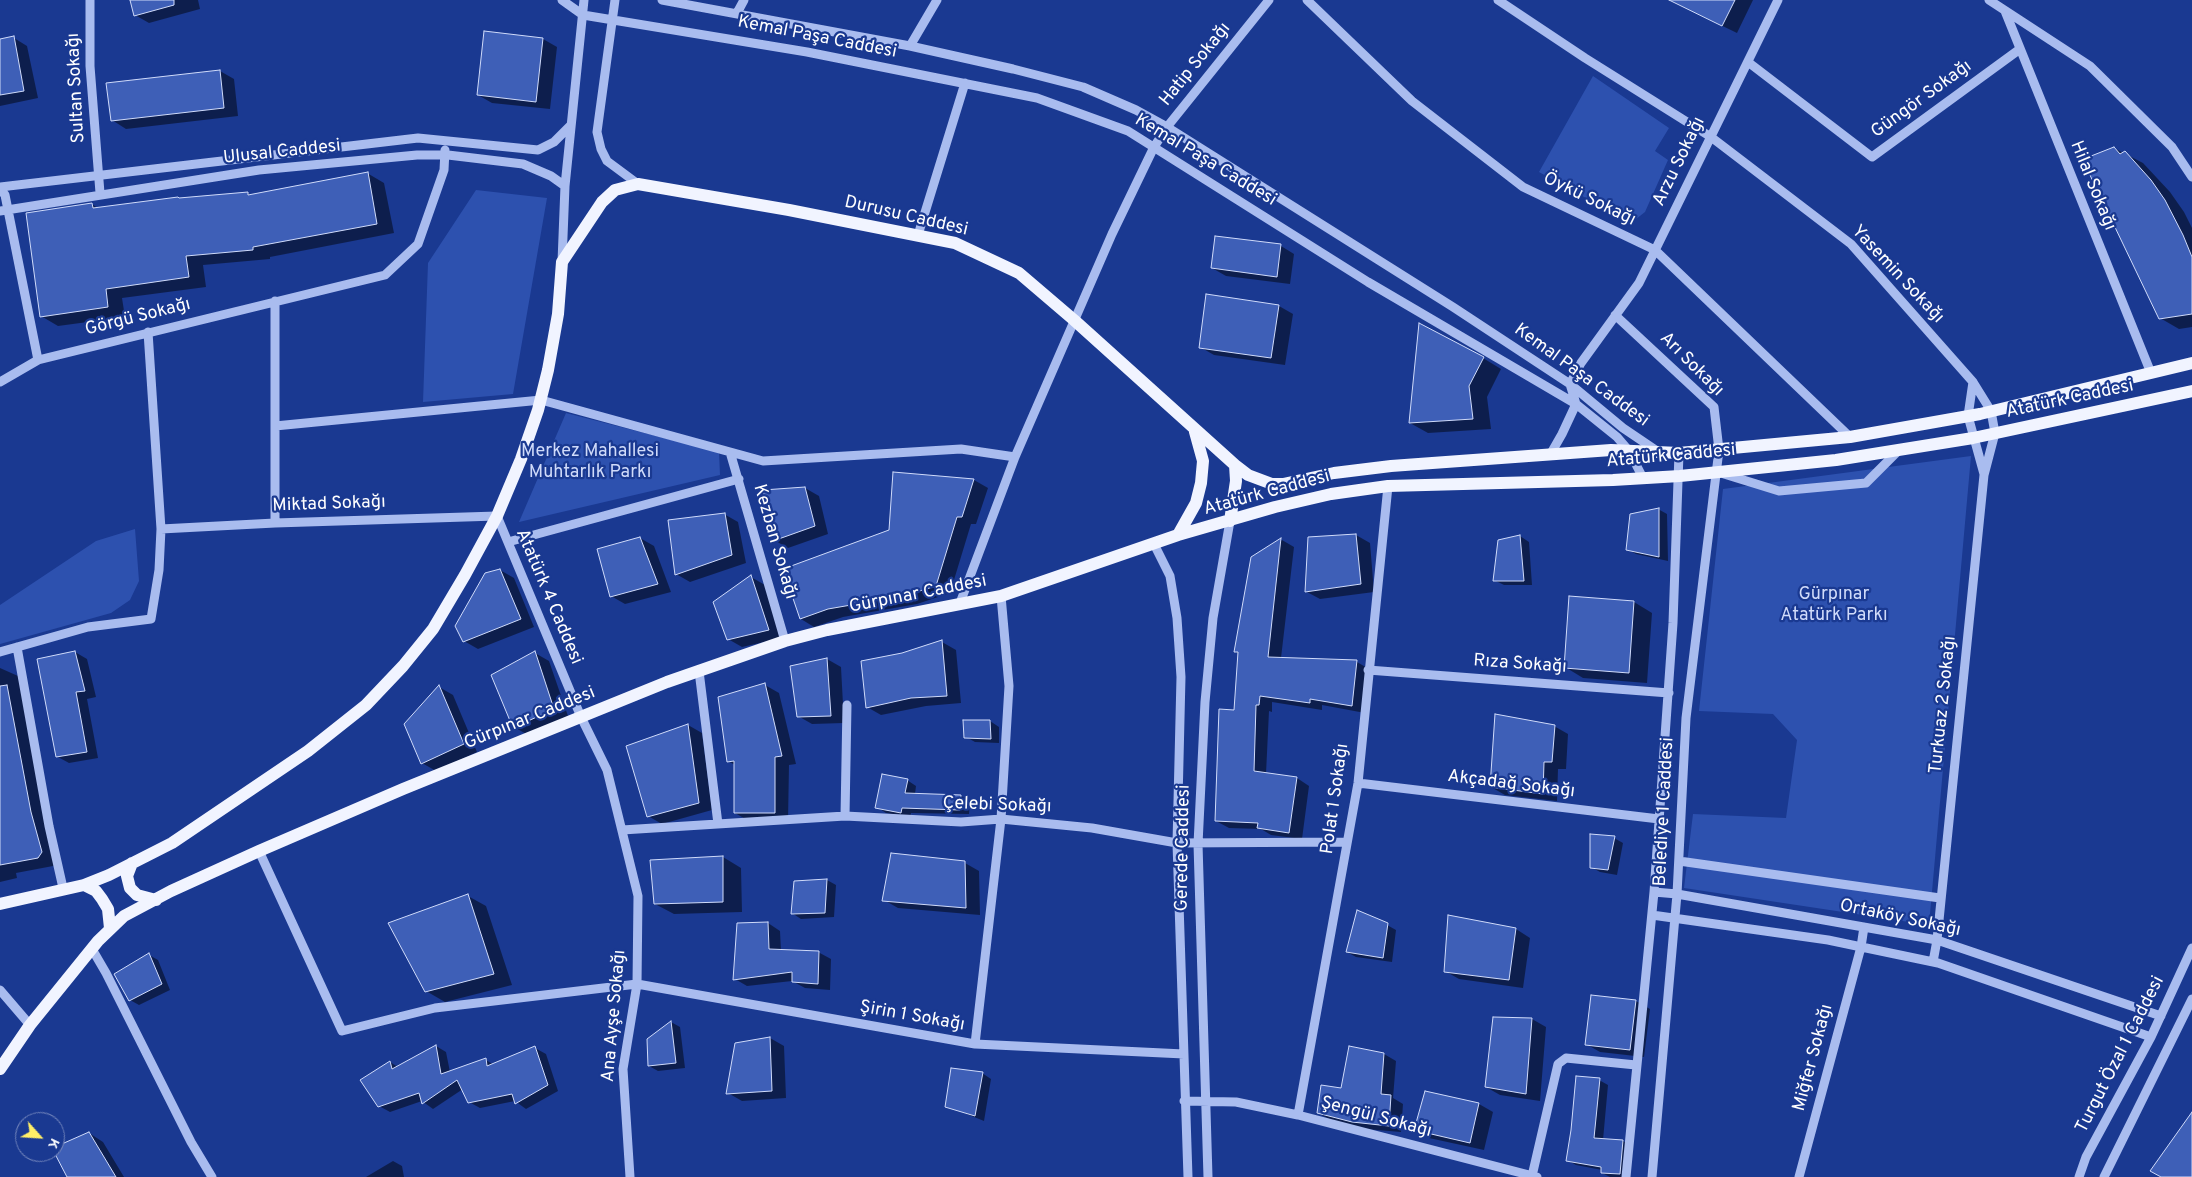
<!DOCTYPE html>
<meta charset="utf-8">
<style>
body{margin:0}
#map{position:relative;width:2192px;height:1177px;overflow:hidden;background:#1a3991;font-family:Overpass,sans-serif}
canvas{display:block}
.north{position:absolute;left:15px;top:1112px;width:50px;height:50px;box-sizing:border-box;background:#1a3991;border:1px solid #7688bd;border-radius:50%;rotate:116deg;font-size:14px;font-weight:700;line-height:20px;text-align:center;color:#fff}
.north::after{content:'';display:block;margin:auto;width:18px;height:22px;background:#ffee67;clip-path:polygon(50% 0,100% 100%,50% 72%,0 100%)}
</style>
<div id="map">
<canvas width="2192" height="1177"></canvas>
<div class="north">K</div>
</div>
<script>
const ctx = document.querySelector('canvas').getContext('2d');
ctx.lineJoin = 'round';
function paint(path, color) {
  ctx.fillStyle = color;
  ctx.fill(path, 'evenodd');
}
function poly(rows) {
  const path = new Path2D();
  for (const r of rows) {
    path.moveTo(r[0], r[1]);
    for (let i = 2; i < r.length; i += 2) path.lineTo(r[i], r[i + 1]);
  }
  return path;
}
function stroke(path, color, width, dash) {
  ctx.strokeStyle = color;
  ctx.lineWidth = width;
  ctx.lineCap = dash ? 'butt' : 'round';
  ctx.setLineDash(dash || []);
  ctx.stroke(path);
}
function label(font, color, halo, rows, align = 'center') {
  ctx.font = font + ' Overpass,sans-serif';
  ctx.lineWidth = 4.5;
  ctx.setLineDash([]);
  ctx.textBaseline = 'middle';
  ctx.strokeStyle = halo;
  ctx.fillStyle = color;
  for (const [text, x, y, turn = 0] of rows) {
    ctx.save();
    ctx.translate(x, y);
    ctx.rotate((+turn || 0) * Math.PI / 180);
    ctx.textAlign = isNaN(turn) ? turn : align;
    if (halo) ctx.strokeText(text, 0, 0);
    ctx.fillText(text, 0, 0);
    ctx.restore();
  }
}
const green = poly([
 [1593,76,1669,128,1655,151,1668,160,1645,212,1631,223,1539,172],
 [476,190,547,198,513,394,423,402,428,263],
 [566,413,719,452,720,475,519,522],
 [1971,456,1929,925,1684,888,1693,814,1786,818,1797,740,1773,714,1699,711,1723,489],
 [135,529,139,581,130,600,111,613,0,644,0,605,96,541]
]);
const shadow = poly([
 [131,0,198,0,200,9,149,23,135,15],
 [1669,0,1753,0,1737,33],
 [14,38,27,46,38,98,0,106,0,40],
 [543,39,557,47,550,109,492,103,478,95],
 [220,71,234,79,238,116,126,129,112,120],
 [2114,148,2143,163,2170,192,2184,212,2192,228,2192,327,2179,329,2160,318],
 [367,173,384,183,394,233,270,257,270,259,203,265,206,287,122,298,125,317,58,326,41,316,92,204,99,209,248,193,252,196],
 [1281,246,1294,254,1290,284,1226,276,1212,268],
 [1279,306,1293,314,1285,365,1214,355,1200,347],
 [1483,358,1501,369,1487,397,1491,429,1428,433,1410,423],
 [895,474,974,480,988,488,976,524,971,524,950,593,917,604,843,617,814,627,801,619,890,531],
 [805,488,819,496,828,534,788,548,774,540],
 [1658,509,1667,514,1668,561,1636,554,1627,549],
 [724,514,738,522,746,563,690,582,676,574],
 [1356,535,1370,543,1374,592,1320,599,1307,592],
 [1520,536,1529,542,1532,585,1504,585,1494,580],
 [640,538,654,546,671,592,625,604,611,596],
 [1282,540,1294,547,1281,658,1357,662,1369,669,1365,713,1322,705,1322,710,1272,702,1272,712,1269,711,1266,774,1297,778,1309,786,1302,839,1271,835,1261,829,1229,828,1216,821,1235,711,1240,654,1236,652,1253,558],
 [500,570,514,578,534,627,478,649,464,641],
 [751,577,765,585,782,638,742,647,728,639],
 [1634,602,1652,613,1647,683,1583,678,1565,667],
 [942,642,956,650,961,703,926,706,881,715,867,707,903,655],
 [75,652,87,659,96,697,87,699,98,758,69,763,58,757],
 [535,653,549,661,568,716,528,735,514,727],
 [827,659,841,667,844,723,812,724,798,716],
 [0,668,18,676,57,861,53,866,16,873,17,878,0,882],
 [765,685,779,693,796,764,789,765,788,821,749,821,735,813,735,765,728,761],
 [439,687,453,695,477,752,436,771,422,763],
 [990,721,999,727,999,743,975,742,966,737],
 [688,725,702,733,712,810,662,824,648,816],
 [1554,726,1568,734,1566,769,1558,769,1557,801,1505,795,1491,787],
 [907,780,916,786,915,794,961,796,970,801,969,814,911,813,910,817,886,813,877,807],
 [1614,838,1623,843,1617,875,1600,872,1591,867],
 [723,857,741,868,742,912,674,914,655,904],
 [965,863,979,871,980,915,898,908,884,900],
 [827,880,836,885,834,917,801,919,792,913,795,883],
 [468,896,486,906,512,985,445,1002,426,991],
 [1449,916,1516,929,1530,938,1523,988,1459,979,1445,971],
 [768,923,780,931,781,951,818,952,831,959,830,990,805,988,792,981,747,986,735,979],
 [1387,925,1396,930,1392,962,1356,957,1347,952],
 [149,955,158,960,170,990,139,1005,130,1000],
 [1636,1001,1650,1009,1644,1057,1600,1052,1586,1044],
 [1494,1018,1532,1019,1546,1027,1540,1101,1500,1095,1486,1087],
 [671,1022,680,1027,685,1068,658,1071,649,1066,648,1040],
 [770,1038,784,1046,786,1098,742,1101,728,1093],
 [436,1046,446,1052,450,1072,486,1060,494,1065,535,1048,546,1054,558,1091,526,1109,515,1101,480,1108,469,1102,463,1089,433,1109,422,1101,390,1112,379,1106,390,1062,398,1067],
 [1384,1054,1396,1061,1393,1098,1403,1104,1401,1132,1365,1129,1331,1120,1318,1113],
 [982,1073,991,1079,984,1121,947,1106],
 [1599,1080,1608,1085,1603,1140,1623,1141,1632,1146,1629,1177,1610,1177,1602,1173,1602,1170,1576,1165,1567,1160],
 [1426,1092,1479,1104,1493,1112,1484,1150,1429,1138,1415,1130],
 [89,1133,103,1142,124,1177,69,1177],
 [393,1161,402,1166,404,1177,366,1177]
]);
const building = poly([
 [130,0,174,0,174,5,134,16,130,0],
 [1669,0,1735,0,1722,26,1669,0],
 [484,31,543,38,536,102,477,95,484,31],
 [14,36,24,91,0,95,0,39,14,36],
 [220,70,224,108,111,121,106,83,220,70],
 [2114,147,2120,154,2125,151,2151,180,2165,200,2183,235,2192,257,2192,314,2159,319,2088,171,2092,169,2086,158,2114,147],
 [368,172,377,224,253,247,253,250,186,256,189,277,106,289,108,307,40,317,26,213,92,203,93,208,178,197,179,198,248,192,248,195,368,172],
 [1215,236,1281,244,1277,277,1211,268,1215,236],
 [1206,294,1279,305,1271,358,1199,348,1206,294],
 [1419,323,1484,357,1469,386,1473,419,1409,423,1419,323],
 [893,472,974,479,962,517,957,517,936,586,903,596,828,609,800,619,783,569,889,530,893,472],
 [805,487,815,526,773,541,763,490,805,487],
 [1659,508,1659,557,1626,550,1630,514,1659,508],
 [725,513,732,555,675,575,668,520,725,513],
 [1356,534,1361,584,1305,592,1308,537,1356,534],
 [1520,535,1524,581,1493,581,1498,540,1520,535],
 [640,537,658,584,610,597,597,549,640,537],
 [1281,538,1268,657,1357,660,1352,706,1310,699,1310,703,1260,696,1259,705,1256,705,1254,771,1297,777,1289,833,1257,828,1258,823,1215,821,1219,709,1234,710,1238,652,1234,652,1251,557,1281,538],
 [500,569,521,619,463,642,455,626,485,573,500,569],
 [751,575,769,630,727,640,713,602,751,575],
 [1569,596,1634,601,1629,673,1564,668,1569,596],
 [942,640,947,696,911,698,866,708,861,661,902,653,942,640],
 [75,651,85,691,76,692,87,752,56,757,37,659,75,651],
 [535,651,554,709,513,728,491,675,535,651],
 [827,658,831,716,797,717,790,666,827,658],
 [765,683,782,756,775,757,775,813,734,813,734,761,727,762,718,697,765,683],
 [7,685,31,812,42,852,38,858,0,865,0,686,7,685],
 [439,685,464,744,421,764,404,724,439,685],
 [1495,714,1555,725,1552,762,1544,762,1543,794,1490,787,1495,714],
 [963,720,990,720,991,739,964,738,963,720],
 [688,724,699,803,647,817,626,746,688,724],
 [882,774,908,779,905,793,961,795,960,810,902,808,901,813,875,808,882,774],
 [1590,834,1615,836,1608,870,1590,868,1590,834],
 [891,853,965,861,966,908,882,901,891,853],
 [723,856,723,902,654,904,650,860,723,856],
 [827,879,825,913,791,914,794,881,827,879],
 [468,894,494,974,425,992,388,923,468,894],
 [1357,910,1388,923,1383,958,1346,952,1357,910],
 [1448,915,1516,928,1509,980,1444,972,1448,915],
 [768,922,769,949,819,951,818,984,792,982,792,972,733,980,737,923,768,922],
 [149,953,162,984,129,1001,114,974,149,953],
 [1591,995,1636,1000,1630,1050,1585,1045,1591,995],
 [1493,1017,1532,1018,1526,1094,1485,1087,1493,1017],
 [671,1021,676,1063,648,1066,647,1039,671,1021],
 [770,1037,772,1091,726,1094,735,1043,770,1037],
 [436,1045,441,1074,486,1058,487,1066,535,1046,548,1085,515,1104,512,1094,468,1103,457,1080,422,1104,419,1093,378,1107,360,1080,390,1061,392,1069,436,1045],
 [1349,1046,1384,1053,1381,1094,1391,1095,1389,1126,1352,1122,1317,1113,1321,1085,1341,1088,1349,1046],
 [951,1068,983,1072,975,1116,945,1107,951,1068],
 [1576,1076,1600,1078,1594,1138,1623,1140,1620,1174,1601,1173,1601,1167,1566,1161,1571,1130,1576,1076],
 [1425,1091,1479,1103,1470,1143,1414,1130,1425,1091],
 [2192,1112,2192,1177,2161,1177,2150,1171,2192,1112],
 [89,1132,116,1177,67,1177,54,1152,55,1147,89,1132]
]);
const minor = poly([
 [90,0,90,66,100,193],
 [562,0,583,15,807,52,1037,98,1128,131,1368,282,1576,404,1617,437,1629,451,1643,478],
 [615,0,597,132,601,149,607,161,638,184],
 [662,0,910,46,1013,69,1083,87,1136,110,1167,127,1453,307,1570,384,1623,428,1657,451],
 [1307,0,1412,101,1523,187,1655,250,1850,437],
 [1498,0,1585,58,1711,137,1851,244,1973,382,1991,411,1995,433,1984,475,1937,940,1933,962],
 [1989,0,2090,66,2172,147,2192,177],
 [2005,11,2151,373],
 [737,13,744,0],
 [910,46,937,0],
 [1748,62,1872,157,2020,49],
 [0,187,418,138,538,150,554,142,571,125],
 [0,189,5,195,38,360],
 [0,211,259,170,417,155,448,155,523,164,551,176,565,186],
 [918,235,965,83],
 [562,262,565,186,584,0],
 [1615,315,1714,407,1719,450,1686,718,1677,894,1652,1177],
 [0,382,38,360,385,275,418,244,444,170,445,150],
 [1973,382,1968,416,1984,474],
 [275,426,541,400,763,461,961,449,1015,457],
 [730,452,785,641],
 [1550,455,1562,434,1576,404,1570,384,1581,363,1639,283,1778,0],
 [1724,474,1779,491,1866,483,1899,450],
 [275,523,275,301],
 [161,529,275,523,497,516,581,717,607,770,638,896,637,984,623,1069,630,1177],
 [508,542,739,479],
 [1154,544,1170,576,1177,618,1181,677,1177,843,1188,1177],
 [960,603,1015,457,1112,234,1154,147,1167,127,1269,0],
 [17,647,49,826,63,888],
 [0,652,88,627,151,619,159,570,161,529,148,332],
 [1368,670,1669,693],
 [699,671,718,824],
 [1358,783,1659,819],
 [845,816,847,705],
 [622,830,845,816,961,822,1001,819,1092,828,1177,843,1347,842],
 [259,851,342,1031,435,1008,637,984,975,1044,1184,1054],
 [1679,861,1940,898],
 [1654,892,1677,894,1937,940,2161,1016],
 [1652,915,1828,940,1938,963,2151,1037],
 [92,949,106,973,191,1142,212,1177],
 [0,990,30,1025],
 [975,1044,1001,819,1009,686,1001,596],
 [1184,1101,1236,1102,1298,1115,1537,1177],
 [1298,1115,1358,783,1388,486],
 [1532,1176,1558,1064,1566,1058,1636,1065],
 [1208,1177,1198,844,1205,702,1213,618,1230,521],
 [1626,1177,1654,892,1673,623,1679,453],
 [1799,1177,1861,947,1864,927],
 [2079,1177,2086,1157,2151,1037,2192,948],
 [2104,1177,2192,999]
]);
const major = poly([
 [1230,521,1236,481,1235,465],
 [1178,535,1196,503,1201,483,1203,461,1195,432],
 [132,863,127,876,130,888,137,895,156,900],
 [84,885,96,891,102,899,108,909,110,928],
 [0,904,84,885,109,875,172,843,308,751,366,705,403,666,433,629,465,575,497,516,521,459,538,410,548,370,558,314,562,262,602,202,615,190,638,184,789,210,955,243,1019,273,1074,320,1235,465,1248,475,1272,484,1283,484,1334,473,1391,466,1611,450,1679,453,1850,437,1980,414,2192,363],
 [0,1069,30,1025,98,941,124,916,171,891,259,851,403,789,667,682,785,641,827,630,1001,596,1178,535,1275,507,1331,494,1388,486,1613,480,1680,476,1836,460,1973,438,2192,391]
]);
const streetNames = [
 ["Kemal Paşa Caddesi",817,38,11],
 ["Hatip Sokağı",1196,65,-51],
 ["Sultan Sokağı",77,88,-93],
 ["Güngör Sokağı",1922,100,-36],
 ["Ulusal Caddesi",282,153,-6],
 ["Kemal Paşa Caddesi",1205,161,31],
 ["Arzu Sokağı",1680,162,-64],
 ["Hilal Sokağı",2092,186,68],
 ["Öykü Sokağı",1589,200,26],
 ["Durusu Caddesi",906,217,13],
 ["Yasemin Sokağı",1897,275,47],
 ["Görgü Sokağı",138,318,-14],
 ["Arı Sokağı",1691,365,45],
 ["Kemal Paşa Caddesi",1581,376,36],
 ["Atatürk Caddesi",2070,400,-12],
 ["Atatürk Caddesi",1671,457,-5],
 ["Atatürk Caddesi",1267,494,-15],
 ["Miktad Sokağı",329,505,-2],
 ["Kezban Sokağı",774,542,74],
 ["Gürpınar Caddesi",918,595,-11],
 ["Atatürk 4 Caddesi",548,597,67],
 ["Rıza Sokağı",1520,665,4],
 ["Turkuaz 2 Sokağı",1944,705,-84],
 ["Gürpınar Caddesi",530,719,-22],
 ["Akçadağ Sokağı",1511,785,7],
 ["Polat 1 Sokağı",1336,799,-82],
 ["Çelebi Sokağı",997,806,2],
 ["Belediye 1 Caddesi",1665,812,-87],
 ["Gerede Caddesi",1184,848,-89],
 ["Ortaköy Sokağı",1900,919,12],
 ["Ana Ayşe Sokağı",615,1016,-85],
 ["Şirin 1 Sokağı",912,1017,10],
 ["Turgut Özal 1 Caddesi",2121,1055,-63],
 ["Miğfer Sokağı",1814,1058,-75],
 ["Şengül Sokağı",1376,1118,15]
];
const parkNames = [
 ["Merkez Mahallesi",590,452],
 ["Muhtarlık Parkı",590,473],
 ["Gürpınar",1834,595],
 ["Atatürk Parkı",1834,616]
];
paint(green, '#2d51af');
paint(shadow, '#0007');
paint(building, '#3e5fb7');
stroke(building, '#d0dbfa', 1);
stroke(minor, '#a9bcef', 9);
stroke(major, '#f1f4ff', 12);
label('18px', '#fff', '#1a3991', streetNames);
label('18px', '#d0dbfa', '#1a3991', parkNames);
</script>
